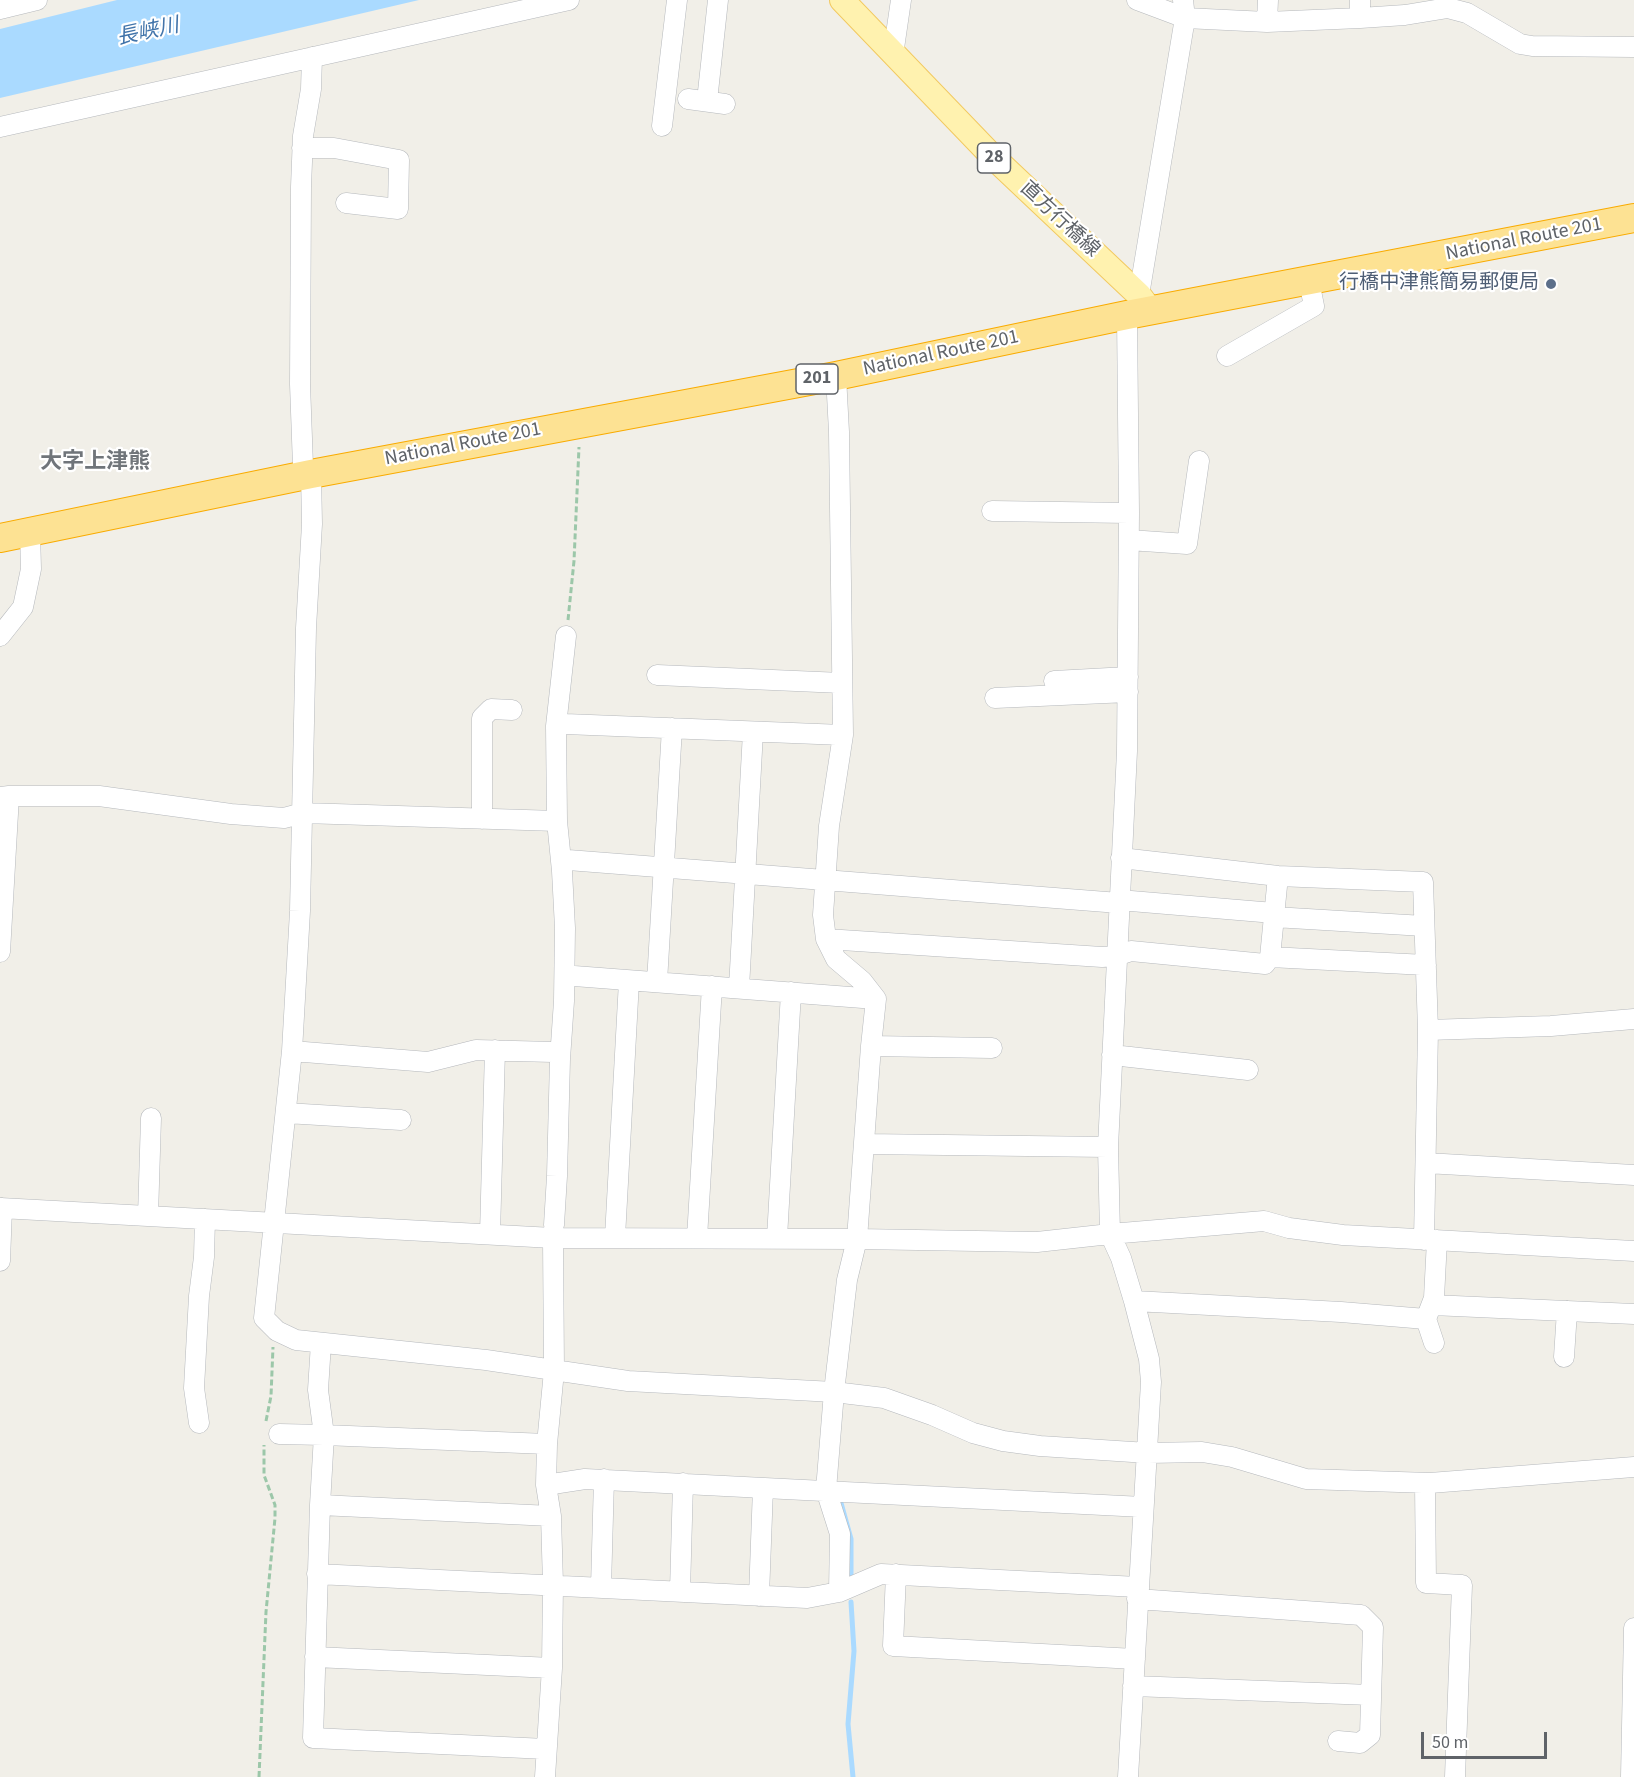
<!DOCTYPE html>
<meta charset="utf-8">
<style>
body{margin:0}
#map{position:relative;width:1634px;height:1777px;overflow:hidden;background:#f1efe8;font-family:"Source Sans 3",sans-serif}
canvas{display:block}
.scale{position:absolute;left:1421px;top:1732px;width:126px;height:27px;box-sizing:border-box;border:3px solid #5f6368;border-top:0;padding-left:8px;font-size:18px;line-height:21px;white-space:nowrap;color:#5f6368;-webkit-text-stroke:4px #fff;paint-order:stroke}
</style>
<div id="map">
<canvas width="1634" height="1777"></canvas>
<div class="scale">50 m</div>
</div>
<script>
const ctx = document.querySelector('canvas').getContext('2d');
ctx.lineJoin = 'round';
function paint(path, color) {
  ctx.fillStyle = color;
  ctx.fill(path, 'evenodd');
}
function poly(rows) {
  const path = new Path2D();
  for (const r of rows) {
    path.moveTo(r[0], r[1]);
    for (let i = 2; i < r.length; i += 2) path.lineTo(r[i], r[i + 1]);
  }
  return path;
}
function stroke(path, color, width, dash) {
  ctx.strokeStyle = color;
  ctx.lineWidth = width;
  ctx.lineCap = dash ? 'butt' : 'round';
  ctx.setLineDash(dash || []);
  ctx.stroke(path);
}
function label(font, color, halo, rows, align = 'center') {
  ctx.font = font + ' "Source Sans 3","Noto Sans JP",sans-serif';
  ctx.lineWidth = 4.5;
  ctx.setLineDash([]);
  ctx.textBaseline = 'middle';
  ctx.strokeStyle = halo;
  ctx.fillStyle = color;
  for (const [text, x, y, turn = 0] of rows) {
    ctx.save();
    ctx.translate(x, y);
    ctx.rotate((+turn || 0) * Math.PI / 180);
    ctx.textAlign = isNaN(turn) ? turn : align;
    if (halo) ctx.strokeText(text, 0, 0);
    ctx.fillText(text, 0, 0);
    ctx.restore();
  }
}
const water = poly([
 [117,0,419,0,0,98,0,29]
]);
const stream = poly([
 [841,1503,851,1539,851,1574],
 [851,1602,854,1651,848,1724,853,1777]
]);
const path = poly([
 [568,620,574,561,579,447],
 [266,1421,271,1396,273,1347],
 [259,1777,266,1612,275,1518,275,1505,264,1475,264,1445]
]);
const minor = poly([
 [1137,0,1185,18,1267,22,1360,18,1405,15,1448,8,1467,13,1520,44,1532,46,1634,47],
 [0,9,37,0],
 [1360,18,1360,0],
 [1267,22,1268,0],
 [893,55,901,0],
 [312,57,311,89,303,136,301,187,300,384,303,466,311,474,312,524,306,628,300,911,292,1051,264,1318,277,1331,296,1340,486,1360,628,1381,834,1392,884,1398,932,1415,973,1433,1003,1441,1040,1446,1148,1453,1202,1452,1232,1457,1306,1479,1430,1483,1634,1467],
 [688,99,725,104],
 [707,101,718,0],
 [662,126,677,0],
 [0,127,569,0],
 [302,148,334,148,399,160,398,209,346,203],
 [1139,295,1185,18,1183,0],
 [1127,315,1129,513,1127,751,1108,1147,1110,1234,1121,1258,1134,1301,1149,1359,1151,1382,1128,1777],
 [1227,356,1314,306,1309,281],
 [836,376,839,432,843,735,829,826,823,915,826,939,836,959,862,981,876,999,871,1046,857,1239,847,1280,834,1392,826,1490,840,1534,839,1592],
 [992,511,1129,513],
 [1129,540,1187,544,1199,461],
 [0,636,23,607,31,569,30,532],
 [657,675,842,683],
 [1054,681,1128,677],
 [995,698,1128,692],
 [565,724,843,735],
 [9,796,99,796,231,814,284,818,303,813,557,821],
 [0,797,9,796,0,952],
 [482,819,482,718,491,709,512,710],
 [1121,858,1278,876,1423,882,1428,1030,1424,1240],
 [568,860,1119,903],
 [1119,900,1274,913],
 [1274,917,1424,926],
 [826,939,1102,957,1116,956,1131,951,1265,964,1270,957,1278,876],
 [1270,957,1426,965],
 [574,976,876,999],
 [657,982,672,728],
 [739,988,753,732],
 [1428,1030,1551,1026,1634,1019],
 [871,1046,992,1048],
 [292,1051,428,1062,476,1050,553,1052],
 [1112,1055,1248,1070],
 [286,1113,401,1120],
 [864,1144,1108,1147],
 [1426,1163,1634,1175],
 [0,1208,553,1238,857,1239,1037,1242,1110,1234,1264,1221,1289,1228,1343,1235,1634,1251],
 [148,1216,151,1118],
 [554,1225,557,1176,560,1059,564,1001,565,928,562,871,557,821,556,726,566,636],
 [490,1234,495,1050],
 [615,1237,629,981],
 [697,1238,712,986],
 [777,1238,791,992],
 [0,1261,2,1208],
 [1134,1301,1341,1312,1426,1319,1434,1298,1437,1240],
 [1432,1305,1634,1314],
 [1426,1319,1434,1343],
 [1564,1357,1567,1311],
 [199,1423,194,1388,199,1296,204,1257,205,1219],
 [279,1434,324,1435,318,1390,321,1343],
 [1425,1483,1426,1583,1462,1585,1455,1777],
 [546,1485,585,1479,1143,1507],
 [320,1505,551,1516],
 [317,1574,807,1598,839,1592,881,1574,1138,1587],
 [896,1574,893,1646,1135,1659],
 [601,1587,604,1479],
 [680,1591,683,1483],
 [759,1596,763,1488],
 [1137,1599,1361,1615,1373,1627,1370,1735,1360,1743,1338,1741],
 [315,1657,552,1668],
 [1133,1686,1371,1695],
 [546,1749,313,1738,320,1505,324,1435,547,1444],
 [545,1777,552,1668,553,1584,551,1516,546,1485,547,1444,554,1371,553,1238],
 [1631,1777,1634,1628]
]);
const major = poly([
 [842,0,993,157,1139,295,1151,311]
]);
const highway = poly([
 [0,538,311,474,836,376,1127,315,1634,218]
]);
const markers = [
 [1551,284,6,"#5c6f8a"]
];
const shields = [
 [994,158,33],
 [817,379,42]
];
const shieldNames = [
 ["28",994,158],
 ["201",817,379]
];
const streetNames = [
 ["直方行橋線",1059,220,43],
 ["National Route 201",1524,240,-11],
 ["National Route 201",941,354,-12],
 ["National Route 201",463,445,-11]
];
const serviceNames = [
 ["行橋中津熊簡易郵便局",1539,284]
];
const waterNames = [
 ["長峡川",148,33,-12]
];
const quarterNames = [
 ["大字上津熊",95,463]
];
paint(water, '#aadaff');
stroke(stream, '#aadaff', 5);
stroke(minor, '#b5b8bc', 21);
stroke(major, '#f2c960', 26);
stroke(highway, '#f9ab00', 30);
stroke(path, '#9cc7a9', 3, [6, 3]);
stroke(minor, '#fff', 20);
stroke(major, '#fff2af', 24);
stroke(highway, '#fde293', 28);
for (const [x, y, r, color] of markers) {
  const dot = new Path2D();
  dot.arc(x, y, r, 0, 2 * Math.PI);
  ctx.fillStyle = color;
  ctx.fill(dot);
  stroke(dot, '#fff', 2);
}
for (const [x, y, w] of shields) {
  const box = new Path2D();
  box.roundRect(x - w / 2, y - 15, w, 30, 4.5);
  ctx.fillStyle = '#fff';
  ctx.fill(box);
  stroke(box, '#5f6368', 1.5);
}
label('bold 18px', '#5f6368', null, shieldNames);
label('20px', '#5f6368', '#fff', streetNames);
label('20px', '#4e5e75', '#fff', serviceNames, 'right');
label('italic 21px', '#4174aa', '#fff', waterNames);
label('bold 22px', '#70757a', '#fff', quarterNames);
</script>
